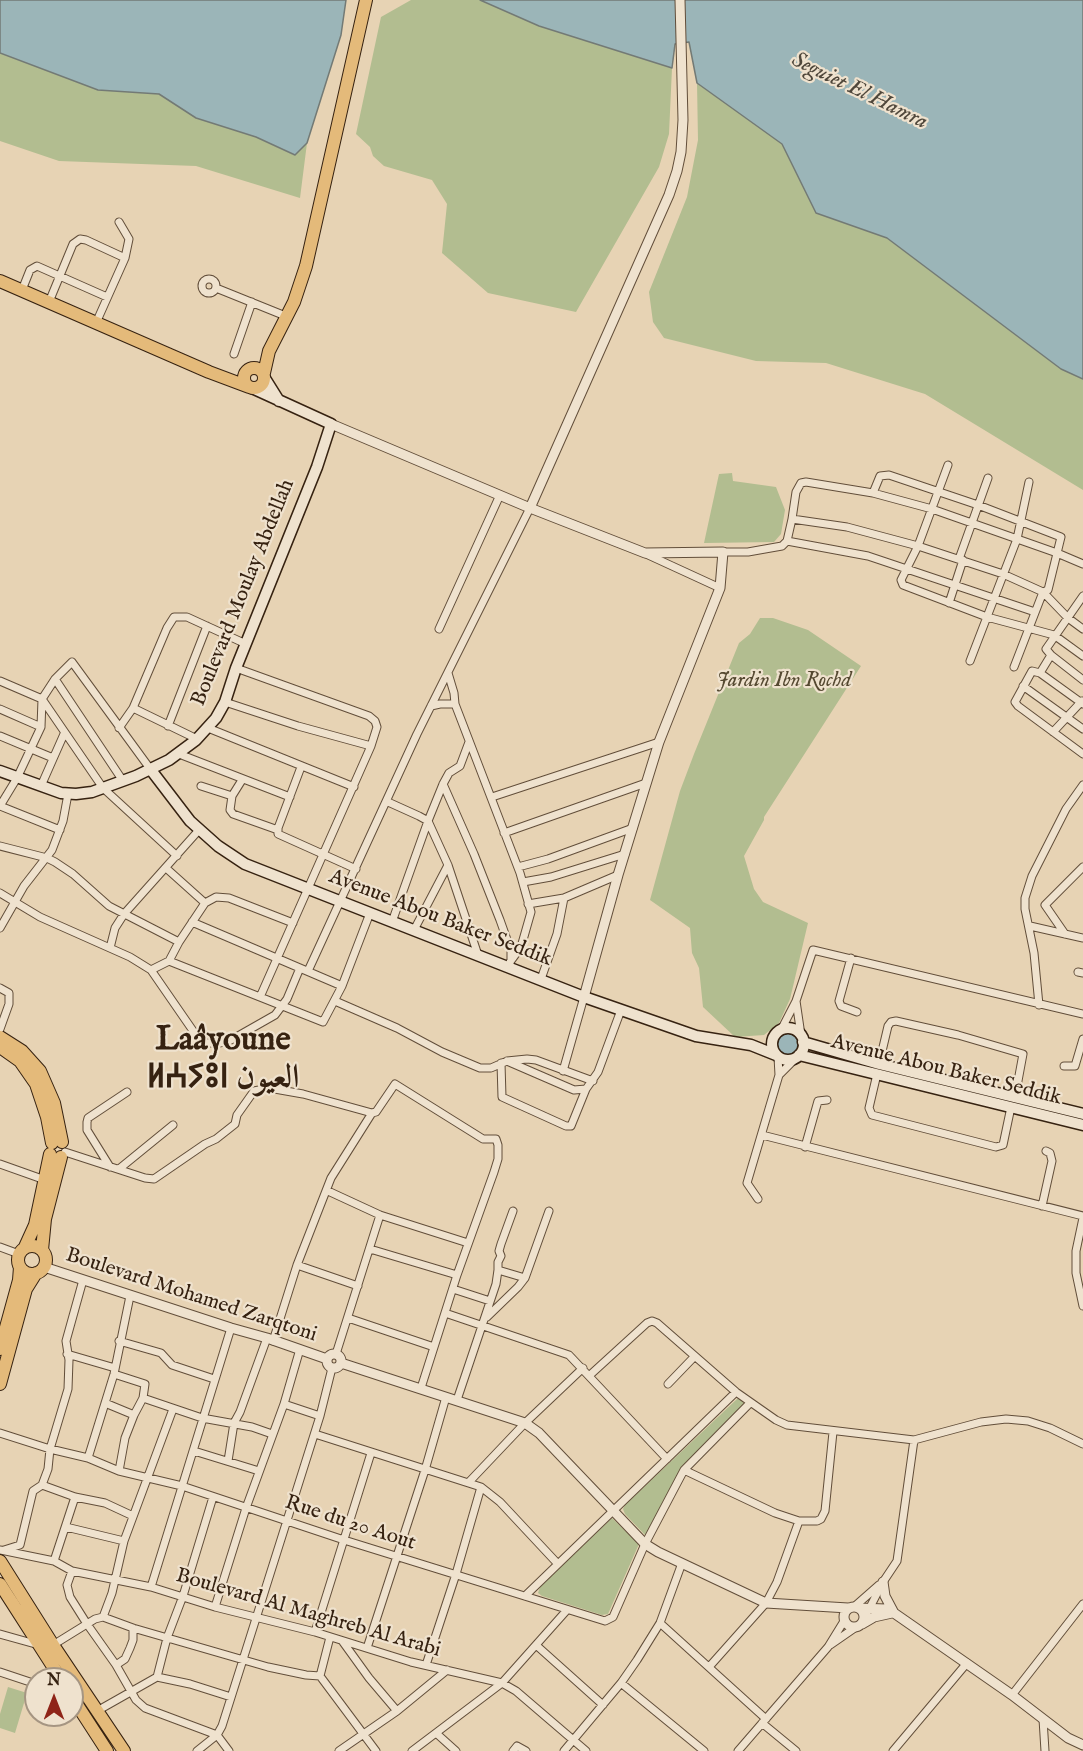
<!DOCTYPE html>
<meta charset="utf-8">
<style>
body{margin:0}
#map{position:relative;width:1083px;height:1751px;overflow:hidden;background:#e7d3b4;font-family:"IM FELL English",serif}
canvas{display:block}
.north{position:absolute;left:24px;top:1667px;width:60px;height:60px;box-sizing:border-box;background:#efe2ce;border:2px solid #a59582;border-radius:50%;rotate:0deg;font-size:16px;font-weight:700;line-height:24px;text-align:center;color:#362211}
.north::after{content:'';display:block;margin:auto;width:21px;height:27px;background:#8f2418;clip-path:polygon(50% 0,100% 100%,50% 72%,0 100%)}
</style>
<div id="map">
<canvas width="1083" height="1751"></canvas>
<div class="north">N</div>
</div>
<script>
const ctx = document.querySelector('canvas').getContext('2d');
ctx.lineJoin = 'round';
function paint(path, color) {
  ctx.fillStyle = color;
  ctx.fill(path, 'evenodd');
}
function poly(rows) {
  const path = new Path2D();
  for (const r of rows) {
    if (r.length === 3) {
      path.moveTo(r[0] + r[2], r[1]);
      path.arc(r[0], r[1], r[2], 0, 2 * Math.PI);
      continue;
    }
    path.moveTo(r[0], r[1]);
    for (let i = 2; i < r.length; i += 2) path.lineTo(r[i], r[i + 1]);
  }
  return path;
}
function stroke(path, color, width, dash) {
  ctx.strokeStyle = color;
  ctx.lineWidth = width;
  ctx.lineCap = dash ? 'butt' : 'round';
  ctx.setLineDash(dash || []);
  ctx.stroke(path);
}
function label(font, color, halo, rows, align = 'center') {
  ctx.font = font + ' "IM FELL English",Amiri,"Noto Sans Tifinagh",serif';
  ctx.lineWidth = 4.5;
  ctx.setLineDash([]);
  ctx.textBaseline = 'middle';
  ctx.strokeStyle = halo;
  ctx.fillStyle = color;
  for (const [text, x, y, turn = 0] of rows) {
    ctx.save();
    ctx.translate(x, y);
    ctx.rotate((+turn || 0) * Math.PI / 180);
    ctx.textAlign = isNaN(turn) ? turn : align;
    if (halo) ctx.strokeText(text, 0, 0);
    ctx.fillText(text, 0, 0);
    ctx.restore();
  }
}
const green = poly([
 [411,0,480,0,539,26,672,68,669,134,659,167,576,312,488,293,442,253,447,204,432,180,384,166,373,156,370,147,356,134,381,17],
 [0,53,98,90,159,94,196,118,256,137,294,155,307,143,300,198,196,166,59,161,0,141],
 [697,83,782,144,816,213,887,238,1061,369,1083,379,1083,490,925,394,826,363,756,361,664,338,653,322,649,292,687,197,698,140],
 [732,473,733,481,776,487,785,510,781,534,774,542,704,543,719,474],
 [760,618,773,618,808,630,861,666,764,817,764,820,744,856,754,889,763,902,808,923,790,999,779,1023,764,1035,735,1037,703,1007,699,968,692,953,690,928,650,900,680,791,694,754,739,643,750,634],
 [737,1399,742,1399,744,1404,742,1408,681,1467,652,1531,645,1535,625,1514,623,1509,625,1505],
 [612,1518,639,1544,608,1614,602,1615,542,1596,538,1593,540,1587],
 [8,1687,27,1693,15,1733,0,1728,0,1714]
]);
const water = poly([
 [0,0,346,0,341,35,307,143,295,155,256,137,196,118,159,94,98,90,0,53,0,0],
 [480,0,1083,0,1083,379,1061,369,887,238,816,213,782,144,697,83,689,42,675,44,672,68,539,26,480,0],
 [787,1044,11]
]);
const minor = poly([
 [119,222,129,239,125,258],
 [209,286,7],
 [216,288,288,317],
 [22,290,30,270,37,266,107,297],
 [49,302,73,244,80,239,86,240,125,258,96,323],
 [234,354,252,302],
 [948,465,918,546,901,580,903,585,987,617,1054,635,1083,656],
 [873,493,880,476,889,475,978,505,1061,537,1048,590,1043,592,1014,667],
 [792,519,796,492,801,483,806,482,873,493,932,509,1057,553,1083,564],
 [787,541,868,556,1035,612],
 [723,552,748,552,782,546,787,541,792,519,847,527,918,546,1003,574,1043,592,1068,618,1083,629],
 [646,554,720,588],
 [959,559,988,478],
 [1083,596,1046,649,1051,655,1040,673,1032,671,1015,702,1018,706,1083,754],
 [949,603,963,560],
 [439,629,500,495],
 [1051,655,1083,680],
 [970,661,1017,539,1029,482],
 [236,668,369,716,375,721,377,727,371,746],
 [448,673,454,693,455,704,520,873,531,912,521,947,510,962,510,967],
 [1040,673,1083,704],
 [55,679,123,781],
 [0,681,42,699,103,788,177,856],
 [1023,686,1083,729],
 [225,702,298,726,371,746,260,997],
 [431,706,440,704,455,704],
 [133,708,197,739],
 [0,709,41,727],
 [168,726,207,626],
 [119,728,133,708,167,628,174,617,187,617,246,644],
 [208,728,354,787],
 [1053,732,1082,701],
 [0,736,53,758],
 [179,754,290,797],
 [301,767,278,828,278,834,356,869],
 [443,784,474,854,500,920,511,951,511,960],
 [41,786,64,734],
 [201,786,232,796,230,810,233,814,278,830],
 [232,796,242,780],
 [492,797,659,742],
 [388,802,419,816,428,821,448,865,478,955],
 [0,806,17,778,41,727,42,699,55,679,72,662,151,770],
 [0,806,60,830],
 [504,833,646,783],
 [0,846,47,858,55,862,73,874,109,906,179,942,205,903,216,897,229,898,293,923],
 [518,867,548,859,633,828],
 [166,868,205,903],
 [523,882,551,877,625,854],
 [0,893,40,917,130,957,151,970,198,1038,205,1043,220,1043,231,1040,275,1015,287,999,300,968],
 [528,904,564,898,618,875],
 [192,922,342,986],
 [392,922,428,821,443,784,449,773,460,766,469,742],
 [1030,926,1083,938],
 [0,928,24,886,52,850,63,821,68,794],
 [414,930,448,865],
 [1065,934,1045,905,1083,867],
 [110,948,115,928,124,914,199,830],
 [851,958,839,1001,841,1006,857,1012],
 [169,961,179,942],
 [151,970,169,961,323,1022,342,986,370,913],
 [308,971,417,734,530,508],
 [1078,972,1083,973],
 [541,979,557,934,564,898],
 [0,988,9,993,9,1004,0,1029],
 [335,1001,397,1028,442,1052,480,1068,491,1068,507,1061,527,1059,536,1060,593,1081],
 [796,1001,813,950,1083,1014],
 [1039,1005,1034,953,1025,909,1025,898,1032,876,1066,809,1083,785],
 [781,1030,796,1001,801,1035],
 [778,1057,779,1075,796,1058],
 [507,1061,574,1090,586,1089,598,1072,621,1010],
 [501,1063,502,1097,566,1126,571,1126,586,1089],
 [879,1064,888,1026,891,1022,896,1021,958,1035,1023,1054,1015,1097],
 [1064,1066,1075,1066,1083,1039],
 [563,1071,584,997],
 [877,1074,869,1108,872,1115,996,1147,1003,1145,1011,1107],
 [372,1113,376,1112,395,1084,483,1139,496,1139,498,1145,498,1159,494,1172,457,1275,421,1388],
 [762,1135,1083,1216],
 [805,1147,818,1101,827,1100],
 [65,1152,145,1178,154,1179,205,1144,216,1139,235,1124,237,1115,254,1091,269,1088,303,1094,372,1113,331,1178,297,1265,273,1341],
 [0,1164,45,1180],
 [110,1167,87,1130,87,1122,88,1118,127,1092],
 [119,1169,173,1125],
 [328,1191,380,1215,468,1243],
 [758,1199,747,1183,779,1075],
 [1042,1206,1052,1161,1050,1153,1046,1151],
 [1083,1218,1076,1251,1076,1273,1083,1306],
 [0,1247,19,1254],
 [370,1249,457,1275],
 [297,1265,358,1286],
 [498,1270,498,1262,501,1256,499,1251,501,1244,513,1211],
 [453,1289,490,1301],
 [445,1313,569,1355,667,1459],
 [487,1317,518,1287,525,1278,549,1211],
 [348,1318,434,1347],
 [119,1341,161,1353,172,1365,214,1379],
 [67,1354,115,1368],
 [336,1354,380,1215],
 [590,1375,647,1323,652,1321,657,1323,736,1392,776,1420,787,1425,914,1440,981,1422,1006,1419,1028,1421,1050,1428,1083,1444],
 [668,1384,694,1357],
 [143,1398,202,1418,252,1427,272,1434],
 [457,1400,496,1284,498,1270,525,1278],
 [105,1403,134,1415,143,1398,145,1384,114,1374],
 [284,1404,320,1416],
 [0,1433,50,1449,88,1458,119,1471,182,1486,344,1540,605,1621,613,1617,645,1544,684,1470,750,1403],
 [315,1434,481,1487,500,1502,557,1563],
 [194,1451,259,1471],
 [88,1458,114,1374,130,1296],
 [228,1461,234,1423,240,1412,267,1338],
 [684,1470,775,1513,799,1521,817,1521,821,1519,825,1511,833,1432],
 [119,1471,125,1438,134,1415],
 [469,1482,525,1423,583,1368],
 [42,1485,75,1497,105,1503,133,1516],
 [66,1527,124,1541],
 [0,1550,54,1561,72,1571,151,1587,215,1607,315,1632,411,1662,502,1683,516,1691,586,1751],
 [4,1550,20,1545,33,1491,42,1485,48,1469,50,1449,68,1389,69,1360,66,1341,83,1280],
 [54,1561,75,1497],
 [72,1571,67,1585,70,1597,87,1624,116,1665,136,1700,145,1708,217,1735,229,1751],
 [151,1587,231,1328],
 [525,1596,736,1392],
 [215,1607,246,1508,284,1404,300,1349],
 [854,1607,879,1585],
 [103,1617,112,1593,124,1541,173,1409],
 [864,1619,883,1582,897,1561,914,1440],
 [660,1623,766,1719],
 [315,1632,371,1453],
 [0,1634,39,1645],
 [343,1642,369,1678,397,1711],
 [53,1645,95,1619,103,1617,133,1628,268,1667,306,1675,320,1676],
 [536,1645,603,1705],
 [830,1645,856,1627],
 [367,1648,425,1470,446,1397],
 [116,1665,125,1659,130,1648,133,1640,133,1628],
 [426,1665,456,1574,481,1487],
 [709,1667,766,1603,777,1582,799,1521],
 [0,1672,36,1684],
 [320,1676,376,1751],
 [320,1676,330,1637],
 [157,1677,167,1638,183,1596,213,1497],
 [621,1683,704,1751],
 [1012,1695,1083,1604],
 [97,1711,157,1677,190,1684,231,1697],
 [1043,1719,1045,1751],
 [762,1723,796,1751],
 [436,1733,456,1751],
 [197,1751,217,1735,222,1726,320,1416,332,1368],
 [339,1751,397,1711,447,1670],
 [412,1751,502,1683,567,1610],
 [513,1751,517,1746,526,1751],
 [564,1751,621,1683,637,1660,660,1623,682,1563],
 [738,1751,828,1647,844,1621],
 [893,1751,967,1663]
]);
const tertiary = poly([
 [331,424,530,508,645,553,723,552,720,588,659,742,618,875,584,997],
 [530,508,669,195,677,171,681,152,683,120,680,0],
 [44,1267,231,1328,267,1338,327,1359],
 [334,1361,7],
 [341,1363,525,1423,539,1433,645,1544,658,1552,766,1603,848,1608],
 [883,1582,885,1596,894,1613],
 [854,1617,10],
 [858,1608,886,1609,894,1613,1012,1695,1068,1738,1083,1745],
 [862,1624,874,1617,892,1613]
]);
const secondary = poly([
 [264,377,279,401],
 [151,770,190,821,218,846,245,864,584,997,696,1036,751,1045,776,1055],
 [0,771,61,793,76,794,92,792,136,776,169,760,196,740,216,718,225,702,236,668,317,467,331,424,252,388],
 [788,1044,16],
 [803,1042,879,1064,1083,1114],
 [799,1055,1083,1125]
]);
const primary = poly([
 [0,281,209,372,249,387],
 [254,378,10],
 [264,373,269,351,294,302,306,266,366,0],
 [0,1037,22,1051,40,1071,54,1103,62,1142],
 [0,1047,20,1061,36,1084,47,1117,52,1143],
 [32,1260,14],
 [25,1247,35,1225,50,1154],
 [42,1250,45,1219,61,1157],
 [0,1349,19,1280,20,1267],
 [0,1384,26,1289,36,1273],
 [0,1561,53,1645,124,1751],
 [0,1584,61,1679],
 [72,1697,107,1751]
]);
const streetNames = [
 ["Boulevard Moulay Abdellah",244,593,-68],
 ["Avenue Abou Baker Seddik",440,919,21],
 ["Avenue Abou Baker Seddik",946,1071,14],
 ["Boulevard Mohamed Zarqtoni",191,1296,18],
 ["Rue du 20 Aout",350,1524,18],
 ["Boulevard Al Maghreb Al Arabi",308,1614,16]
];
const parkNames = [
 ["Jardin Ibn Rochd",784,682]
];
const waterNames = [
 ["Seguiet El Hamra",859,92,26]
];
const townNames = [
 ["Laâyoune",223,1042],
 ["ⵍⵄⵢⵓⵏ العيون",223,1080]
];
paint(green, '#b2bd90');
paint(water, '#9bb5b8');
stroke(water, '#737a75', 1.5);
stroke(minor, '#624e3a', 9);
stroke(tertiary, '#624e3a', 11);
stroke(secondary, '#362211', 13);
stroke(primary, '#362211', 14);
stroke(minor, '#efe2ce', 7);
stroke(tertiary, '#efe2ce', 9);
stroke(secondary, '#efe2ce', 10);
stroke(primary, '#e4ba7a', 12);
label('21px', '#362211', '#efe2ce', streetNames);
label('italic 21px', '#554931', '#efe2ce', parkNames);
label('italic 22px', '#4f473b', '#efe2ce', waterNames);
label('bold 33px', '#362211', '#efe2ce', townNames);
</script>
